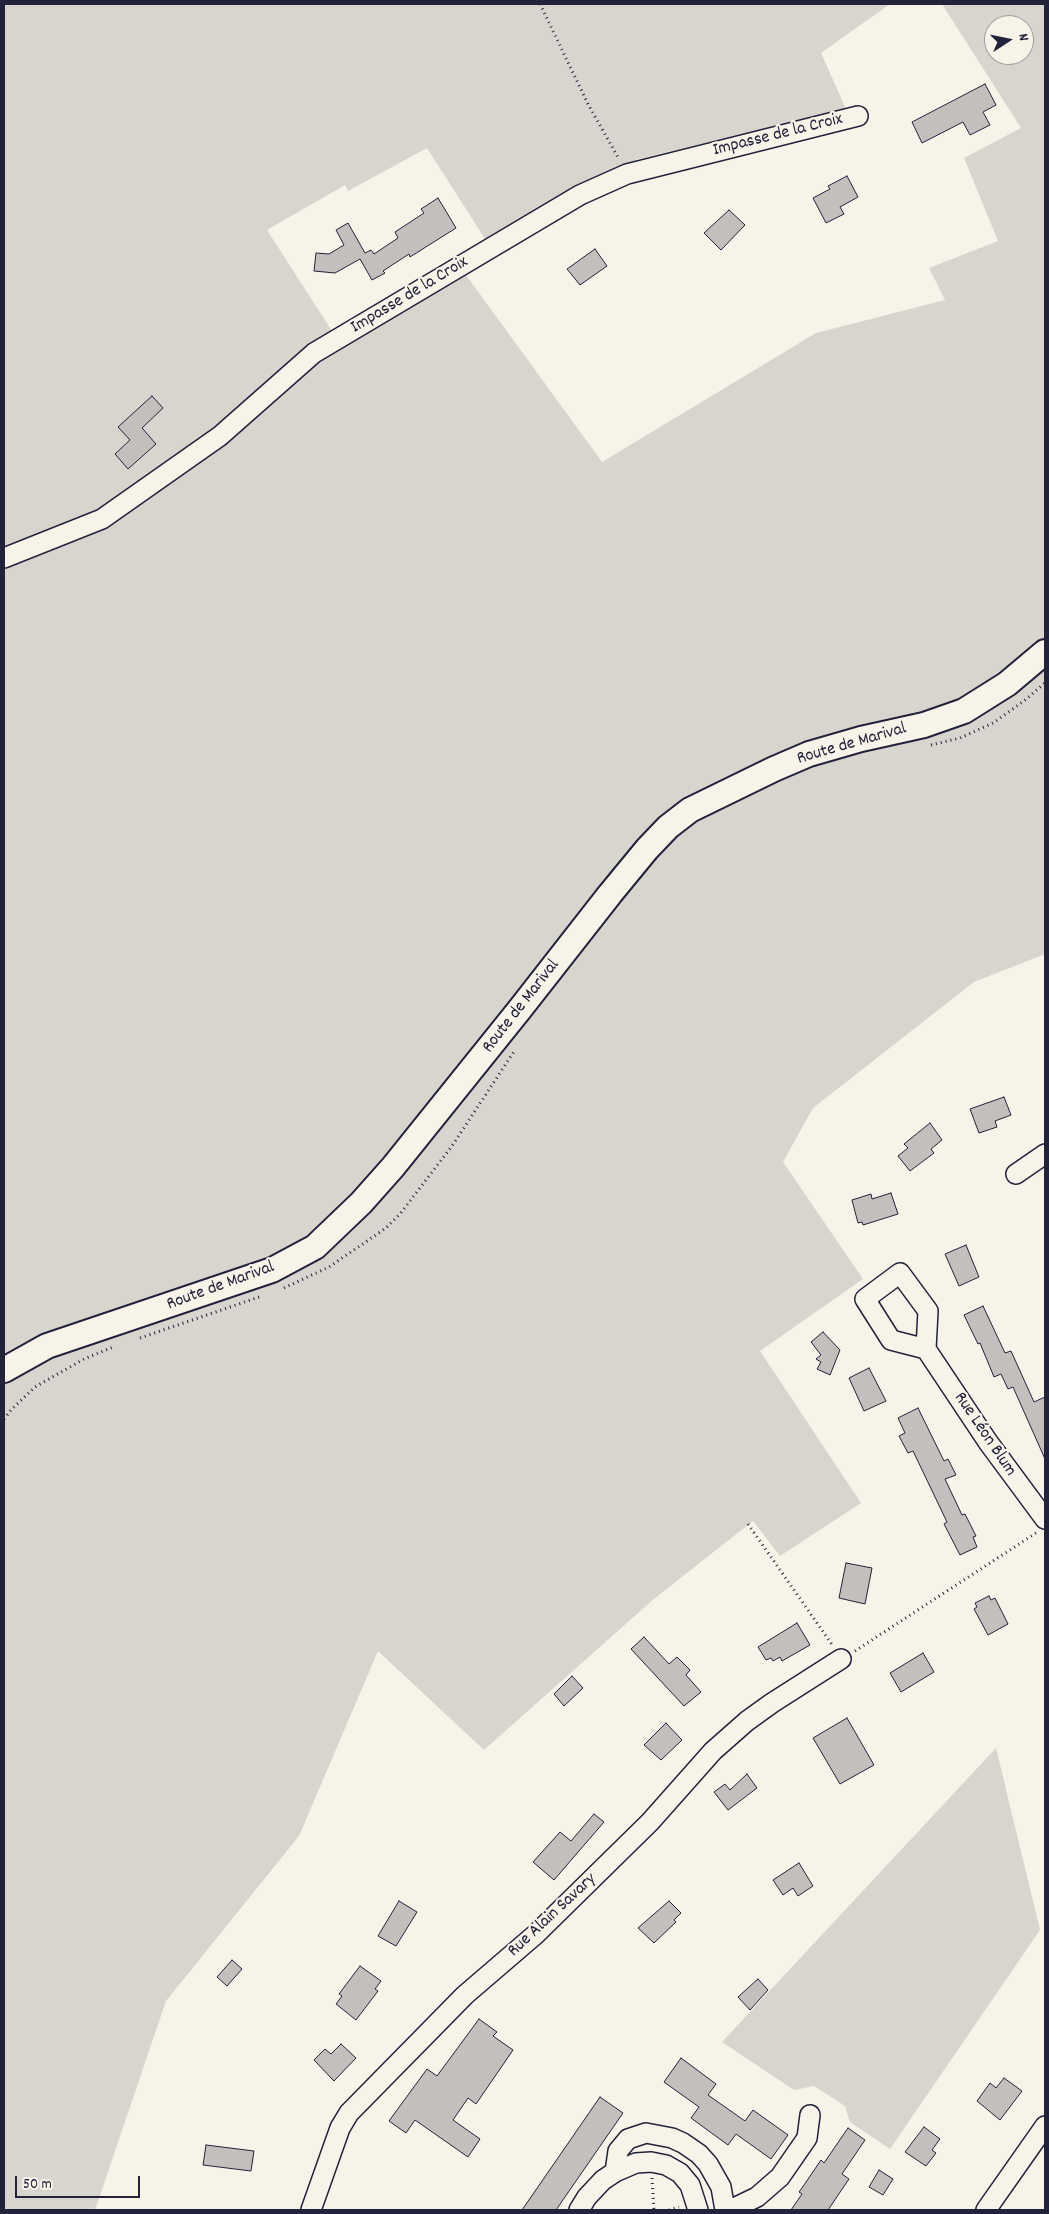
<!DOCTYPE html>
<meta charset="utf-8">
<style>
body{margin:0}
#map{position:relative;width:1049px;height:2214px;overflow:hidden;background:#f7f3e8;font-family:Dekko,sans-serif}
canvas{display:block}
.frame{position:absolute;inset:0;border:5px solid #22223b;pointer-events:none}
.north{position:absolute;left:984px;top:15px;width:50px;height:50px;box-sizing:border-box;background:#f7f3e8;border:1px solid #a29fa3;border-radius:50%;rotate:79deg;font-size:14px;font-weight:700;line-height:20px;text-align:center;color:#22223b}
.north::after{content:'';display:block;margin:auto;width:18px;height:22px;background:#22223b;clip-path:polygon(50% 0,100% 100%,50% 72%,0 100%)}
.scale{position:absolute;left:15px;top:2176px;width:125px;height:22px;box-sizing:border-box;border:2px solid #22223b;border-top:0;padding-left:6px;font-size:15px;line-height:18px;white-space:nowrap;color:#22223b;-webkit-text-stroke:4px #f7f3e8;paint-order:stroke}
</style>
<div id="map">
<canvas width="1049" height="2214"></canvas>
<div class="frame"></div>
<div class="north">N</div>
<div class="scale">50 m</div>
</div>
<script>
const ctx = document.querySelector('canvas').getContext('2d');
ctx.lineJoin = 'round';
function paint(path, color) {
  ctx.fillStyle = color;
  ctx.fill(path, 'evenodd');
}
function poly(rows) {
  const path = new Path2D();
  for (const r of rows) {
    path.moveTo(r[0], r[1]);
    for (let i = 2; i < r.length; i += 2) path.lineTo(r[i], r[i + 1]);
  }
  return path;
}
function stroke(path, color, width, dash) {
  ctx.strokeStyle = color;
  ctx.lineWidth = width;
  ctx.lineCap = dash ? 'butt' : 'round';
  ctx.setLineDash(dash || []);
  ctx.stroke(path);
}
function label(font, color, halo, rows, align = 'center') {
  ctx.font = font + ' Dekko,sans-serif';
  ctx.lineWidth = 4.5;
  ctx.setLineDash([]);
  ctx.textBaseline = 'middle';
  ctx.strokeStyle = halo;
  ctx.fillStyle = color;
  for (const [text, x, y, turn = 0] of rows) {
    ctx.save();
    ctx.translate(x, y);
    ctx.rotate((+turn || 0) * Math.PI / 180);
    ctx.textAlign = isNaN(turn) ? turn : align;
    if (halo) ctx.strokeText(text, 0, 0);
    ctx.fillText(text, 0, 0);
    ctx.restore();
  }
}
const green = poly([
 [4,4,890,4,821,53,846,109,638,159,485,239,427,148,348,191,345,185,267,230,341,345,466,275,602,462,816,333,945,300,929,268,998,241,964,158,1021,128,942,4,1045,4,1045,954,974,982,813,1108,783,1162,863,1279,760,1351,861,1503,780,1556,753,1521,655,1598,484,1750,378,1651,299,1836,166,2001,95,2210,4,2210],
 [994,25,1024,25,1024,55,994,55],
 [996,1748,1040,1930,890,2149,850,2122,845,2106,814,2086,794,2090,722,2042]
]);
const building = poly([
 [985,84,996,105,983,112,990,125,970,135,963,122,922,143,912,122,985,84],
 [847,176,858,197,840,207,844,214,826,223,813,198,830,189,828,186,847,176],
 [438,198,456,228,410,257,409,254,383,271,385,273,372,280,360,259,335,273,314,271,316,253,329,254,344,245,336,230,348,223,365,253,371,250,374,254,398,238,395,232,424,213,421,209,438,198],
 [729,210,745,225,721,250,704,233,729,210],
 [595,249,607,266,580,285,567,269,595,249],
 [152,396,163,408,142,428,156,444,128,469,115,454,130,440,118,427,152,396],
 [1004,1097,1011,1115,995,1121,997,1127,979,1133,970,1109,1004,1097],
 [930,1123,942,1140,931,1149,934,1153,910,1171,898,1156,908,1148,904,1144,930,1123],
 [891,1193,898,1214,863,1225,862,1222,858,1223,852,1200,871,1194,872,1199,891,1193],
 [966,1245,979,1277,959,1286,945,1254,966,1245],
 [983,1306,1005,1353,1011,1351,1034,1402,1045,1397,1045,1459,1013,1387,1008,1389,1001,1374,994,1377,980,1343,978,1344,964,1315,983,1306],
 [823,1332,840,1350,830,1375,817,1369,821,1362,816,1359,821,1355,811,1342,823,1332],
 [869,1368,886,1401,864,1411,849,1378,869,1368],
 [918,1408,944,1461,948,1459,956,1475,945,1479,962,1515,965,1514,976,1536,973,1537,977,1547,960,1555,944,1524,947,1522,913,1451,908,1453,899,1436,905,1433,898,1418,918,1408],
 [846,1563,872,1568,865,1604,839,1598,846,1563],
 [989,1596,991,1600,995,1598,1008,1624,988,1635,974,1609,977,1607,975,1603,989,1596],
 [797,1623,810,1645,782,1661,780,1657,773,1661,771,1658,766,1660,758,1647,797,1623],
 [644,1637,669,1664,677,1657,690,1670,686,1675,701,1692,684,1706,631,1649,644,1637],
 [923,1653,934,1672,901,1692,890,1673,923,1653],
 [572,1676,583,1688,564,1706,554,1694,572,1676],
 [847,1718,874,1765,840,1784,813,1738,847,1718],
 [666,1723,682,1740,661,1760,644,1745,666,1723],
 [747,1774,757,1788,728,1810,714,1792,725,1784,730,1790,747,1774],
 [594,1814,604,1822,554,1880,533,1862,560,1832,571,1841,594,1814],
 [799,1863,813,1886,798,1896,793,1888,783,1895,773,1880,799,1863],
 [399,1901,417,1912,396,1946,378,1936,399,1901],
 [669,1901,681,1913,674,1920,676,1922,654,1943,638,1928,669,1901],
 [232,1960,242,1969,227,1986,217,1977,232,1960],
 [360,1966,381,1981,375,1989,378,1991,356,2020,336,2004,342,1996,339,1994,360,1966],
 [758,1979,768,1990,750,2010,738,1997,758,1979],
 [479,2019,497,2032,493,2036,513,2050,476,2104,468,2098,453,2120,480,2139,468,2157,415,2120,406,2133,389,2121,427,2069,437,2076,479,2019],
 [341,2044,356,2058,334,2081,314,2060,325,2049,331,2054,341,2044],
 [681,2058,716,2084,708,2095,745,2121,753,2110,788,2135,771,2159,736,2134,728,2145,691,2118,699,2107,664,2082,681,2058],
 [1004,2078,1022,2091,1000,2120,977,2101,990,2083,996,2088,1004,2078],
 [600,2097,623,2113,556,2210,522,2210,600,2097],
 [924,2127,940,2139,932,2150,936,2153,926,2166,905,2152,924,2127],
 [848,2128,865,2140,842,2174,849,2179,828,2210,791,2210,802,2194,799,2192,804,2185,821,2160,824,2163,848,2128],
 [206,2145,254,2151,251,2171,203,2165,206,2145],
 [879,2170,893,2179,883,2195,869,2187,879,2170]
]);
const path = poly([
 [540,4,589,106,619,159],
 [931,745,960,738,993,723,1024,701,1045,683],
 [284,1288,329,1267,386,1228,400,1214,452,1146,515,1050],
 [140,1338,262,1296],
 [4,1419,11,1410,35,1387,84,1359,113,1347],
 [748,1524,833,1646],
 [855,1651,1036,1533],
 [652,2178,654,2210],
 [669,2210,679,2207]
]);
const minor = poly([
 [4,558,102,519,220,436,314,353,580,195,627,174,858,116],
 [1016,1174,1045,1154],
 [926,1349,891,1340,865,1299,900,1273,928,1311,926,1349,988,1442,1045,1519],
 [615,2172,618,2151,628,2139,646,2133,672,2138,683,2143,699,2154,708,2164,721,2187,725,2210],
 [311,2210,340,2128,349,2113,465,1995,536,1934,650,1822,713,1751,747,1721,772,1703,841,1659],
 [579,2210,587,2197,603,2180,615,2172,636,2163,651,2162,666,2165,680,2173,690,2185,698,2210],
 [730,2210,757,2197,780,2177,807,2138,810,2115],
 [986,2210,1045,2126]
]);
const major = poly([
 [4,1370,47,1346,272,1270,315,1247,361,1203,393,1167,520,1009,610,894,647,849,668,827,690,810,774,769,809,754,861,739,924,725,964,711,1007,684,1045,652]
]);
const streetNames = [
 ["Impasse de la Croix",778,136,-14],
 ["Impasse de la Croix",410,296,-31],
 ["Route de Marival",852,745,-16],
 ["Route de Marival",522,1007,-52],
 ["Route de Marival",221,1287,-20],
 ["Rue Léon Blum",984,1435,56],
 ["Rue Alain Savary",553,1916,-43]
];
paint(green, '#d8d5cf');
paint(building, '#c2bfbd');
stroke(building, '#22223b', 1);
stroke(minor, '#22223b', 22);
stroke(major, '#22223b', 28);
stroke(path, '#22223b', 3, [1, 4]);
stroke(minor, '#f7f3e8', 19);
stroke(major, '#f7f3e8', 24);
label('18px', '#22223b', '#f7f3e8', streetNames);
</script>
